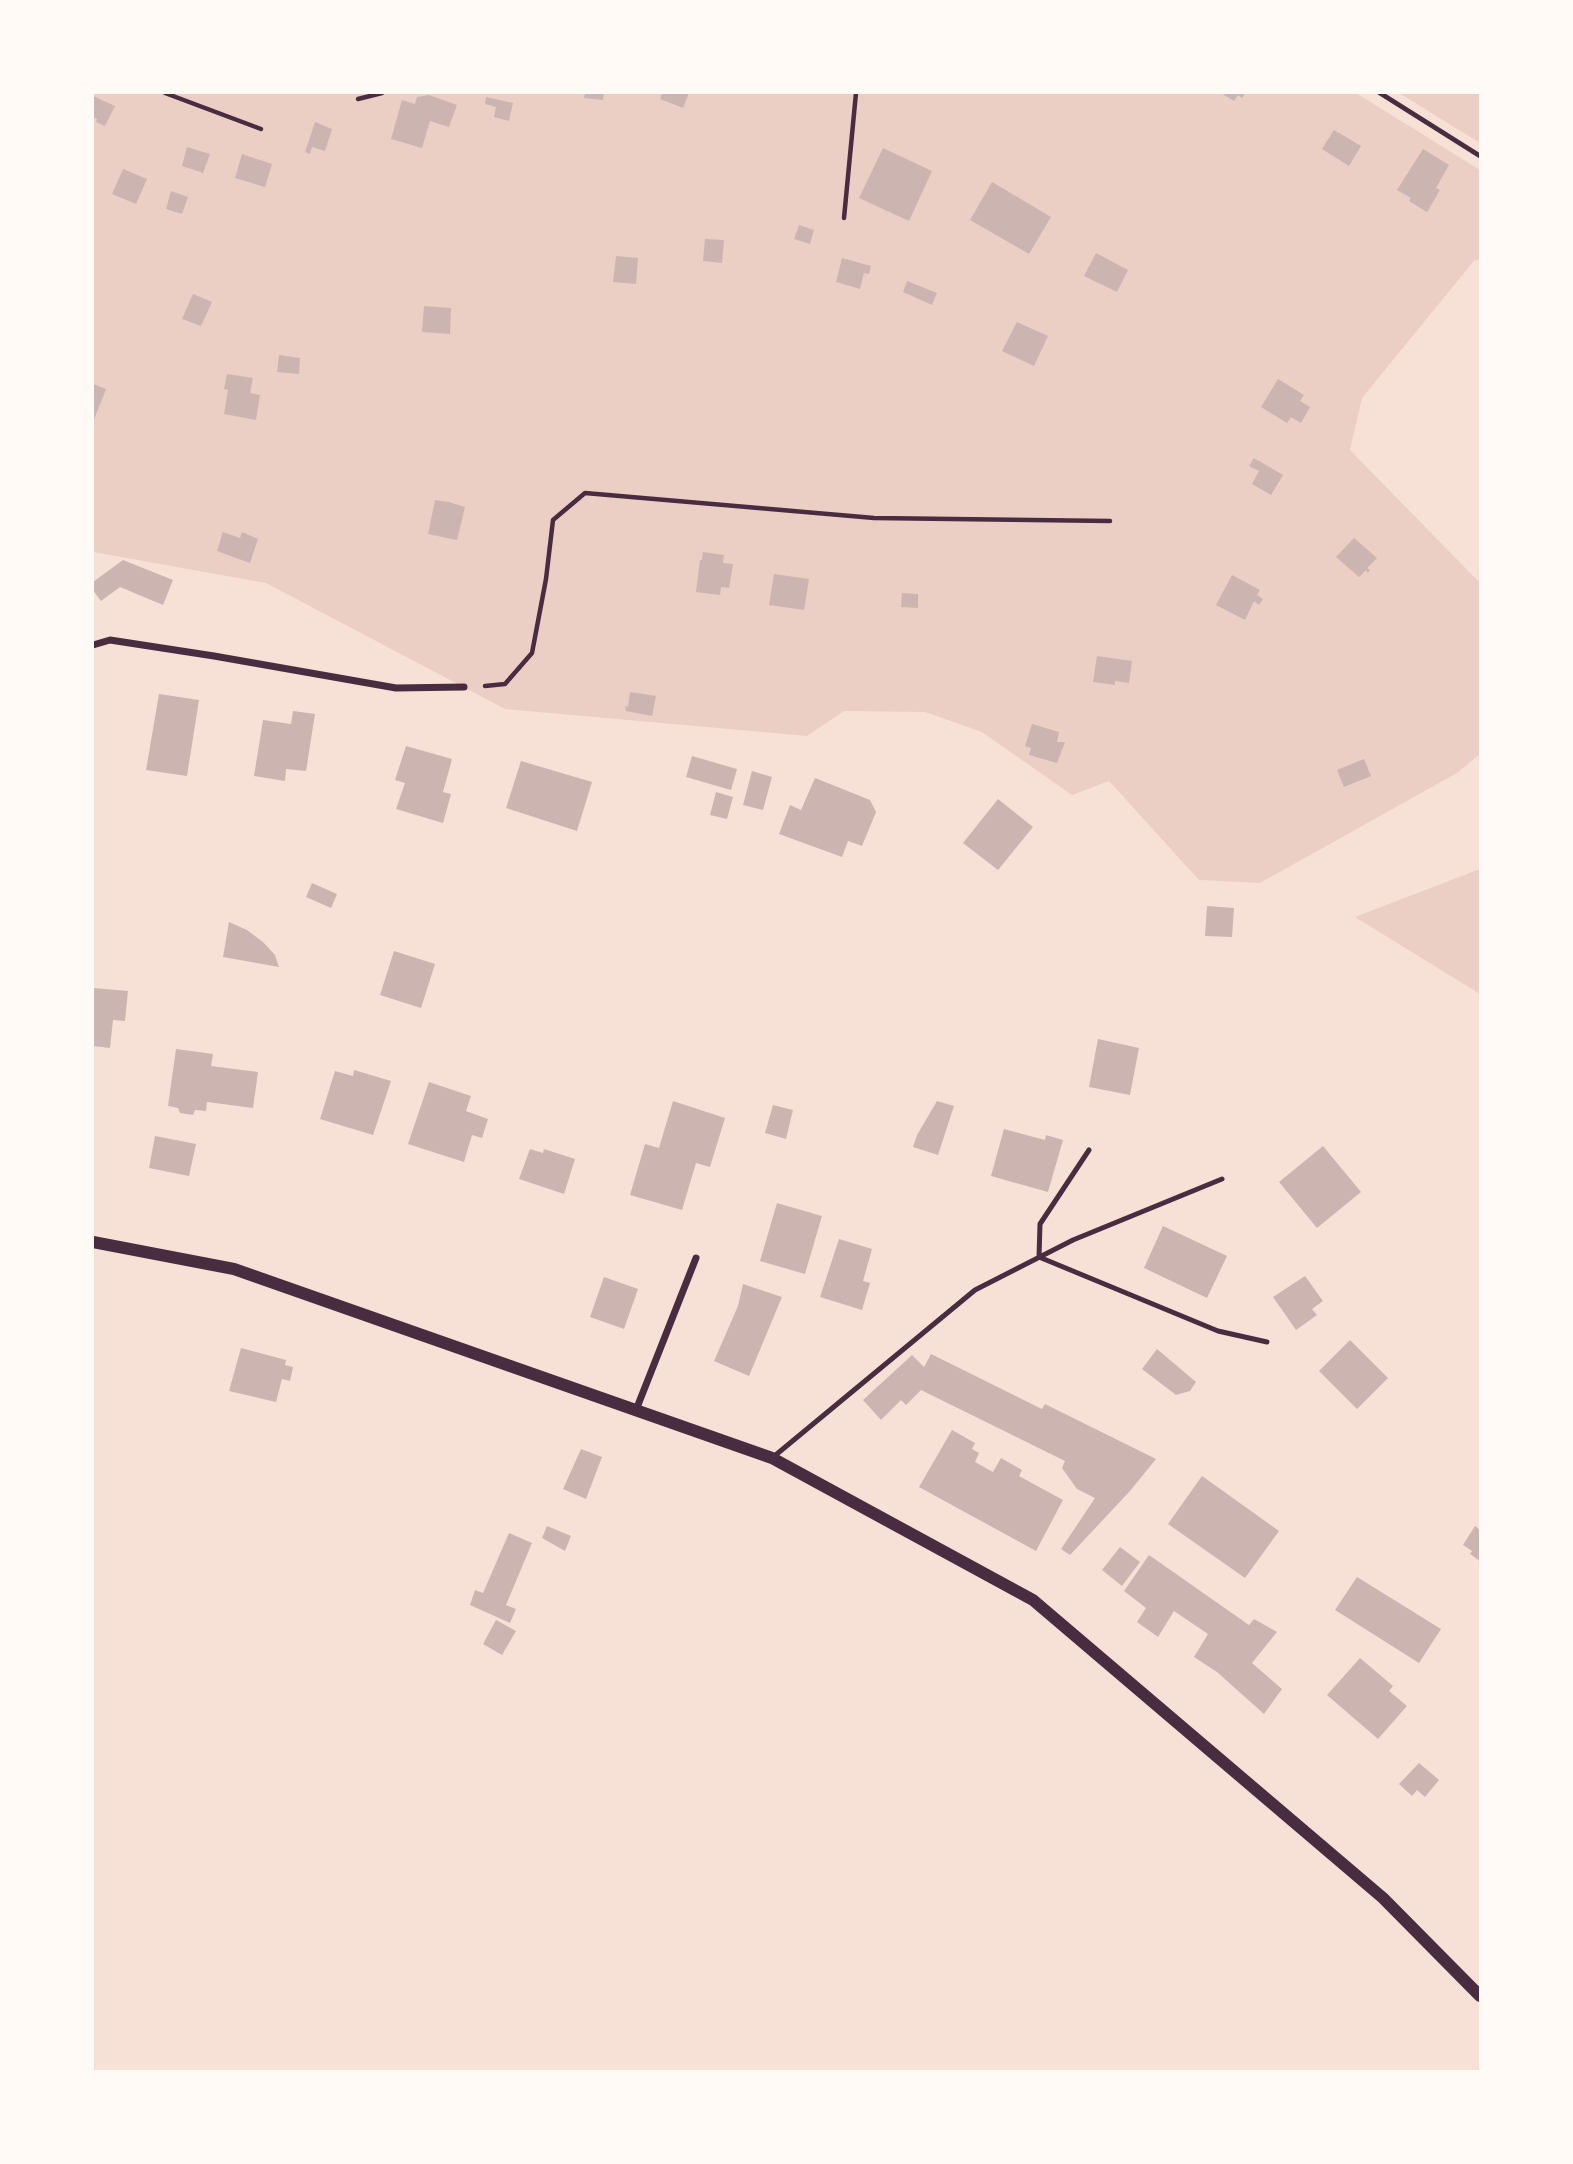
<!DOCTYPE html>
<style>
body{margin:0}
#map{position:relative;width:1573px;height:2164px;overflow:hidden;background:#f7e1d7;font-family:"Crimson Pro",serif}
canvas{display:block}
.frame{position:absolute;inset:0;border:94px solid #fffaf5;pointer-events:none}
</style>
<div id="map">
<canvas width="1573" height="2164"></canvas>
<div class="frame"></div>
</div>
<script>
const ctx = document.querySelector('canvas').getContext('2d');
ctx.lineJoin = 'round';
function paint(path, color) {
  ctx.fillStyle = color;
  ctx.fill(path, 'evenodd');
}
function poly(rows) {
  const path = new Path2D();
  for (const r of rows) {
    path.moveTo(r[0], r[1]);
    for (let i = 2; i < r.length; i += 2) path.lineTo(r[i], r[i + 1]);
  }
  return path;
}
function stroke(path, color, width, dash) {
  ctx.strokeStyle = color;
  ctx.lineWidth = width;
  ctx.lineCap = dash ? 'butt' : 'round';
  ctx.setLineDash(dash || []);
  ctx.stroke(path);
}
const green = poly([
 [93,93,1356,93,1480,170,1480,258,1473,262,1362,398,1350,450,1480,583,1480,754,1457,773,1260,883,1199,880,1109,781,1072,795,982,732,925,712,844,711,807,736,505,709,266,583,93,552],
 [1399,93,1480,93,1480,143],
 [1480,869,1480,994,1355,917]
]);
const building = poly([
 [585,93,604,93,603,100,584,98],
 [662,93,689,93,683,108,660,99],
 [1221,93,1245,93,1242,98,1238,95,1234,101],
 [429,95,457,105,449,127,430,121,422,148,391,139,402,100,415,104,417,97],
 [93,96,115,106,105,126,96,122,97,119,93,117],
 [486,97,513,103,509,121,494,117,496,107,485,104],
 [315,122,332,129,325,151,312,147,310,154,305,152],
 [1334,130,1361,146,1349,166,1322,149],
 [187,147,210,154,203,173,182,166],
 [883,148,932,171,909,221,859,198],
 [1423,149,1449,165,1436,188,1440,190,1427,212,1409,201,1411,198,1397,190],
 [242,154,272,164,265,187,235,178],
 [123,169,147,179,136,204,112,194],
 [992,182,1051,217,1029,254,970,220],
 [171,191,188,197,182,214,166,209],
 [799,225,814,230,810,244,794,239],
 [705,239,724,240,722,263,703,261],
 [1096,253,1128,270,1117,292,1084,276],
 [616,256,638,258,636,284,613,282],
 [842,258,871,266,869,274,864,273,860,289,836,282],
 [907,281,937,293,932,305,903,292],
 [193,294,212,302,201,326,182,319],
 [424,306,451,308,450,334,422,332],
 [1017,322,1048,336,1034,366,1002,351],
 [279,355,300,358,299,374,277,372],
 [227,374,253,378,250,393,260,395,256,420,224,414,228,390,224,389],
 [1278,379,1304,395,1300,401,1310,407,1301,423,1291,417,1287,423,1261,407],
 [93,384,106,389,93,422],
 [1254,458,1283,475,1271,495,1252,484,1259,471,1249,466],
 [435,500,449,502,465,507,457,540,428,534],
 [223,532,240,538,242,532,258,539,250,563,217,551],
 [1354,538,1377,558,1367,568,1370,570,1368,573,1366,570,1359,577,1336,557],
 [703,552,724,555,723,563,733,564,729,588,721,587,720,595,696,592,700,560,702,560],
 [123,560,173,580,163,605,120,587,101,601,93,590,93,582],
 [774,574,809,579,804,610,769,605],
 [1232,575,1260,590,1257,595,1263,599,1259,605,1254,601,1245,620,1216,605],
 [902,593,918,594,918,608,901,607],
 [1097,656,1132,661,1129,683,1115,681,1115,685,1093,682],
 [630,692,656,696,652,716,626,711,625,706,628,707],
 [159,694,199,700,187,776,146,770],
 [293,711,315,714,306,771,286,769,285,781,254,776,263,720,291,724],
 [1032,724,1059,732,1057,742,1065,742,1057,763,1029,755,1031,748,1025,746],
 [406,746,452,759,443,792,451,794,443,823,396,809,405,783,395,780],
 [692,756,737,769,731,790,686,777],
 [1364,759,1371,776,1344,787,1337,770],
 [521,761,592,782,577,831,506,808],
 [752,771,772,777,763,810,743,805],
 [815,778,870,800,876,812,862,846,848,841,842,857,779,834,790,805,801,810],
 [716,792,733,797,727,819,710,815],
 [998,799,1033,827,998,870,963,843],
 [312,883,337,894,331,908,306,897],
 [1207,906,1234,908,1232,937,1205,936],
 [229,922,247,930,263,942,275,955,279,967,223,957],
 [394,951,435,964,421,1008,380,995],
 [93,988,128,991,125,1021,113,1020,110,1048,93,1046],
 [1098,1039,1139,1048,1130,1095,1089,1087],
 [176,1049,213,1054,211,1066,258,1072,253,1108,207,1102,206,1111,195,1110,193,1115,180,1113,178,1108,168,1106],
 [354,1070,391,1081,373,1135,320,1119,335,1071,353,1076],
 [429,1082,471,1096,466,1111,488,1119,482,1138,472,1135,464,1162,408,1144],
 [673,1101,725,1118,710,1167,696,1163,682,1210,630,1195,645,1144,659,1148],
 [937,1101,954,1106,938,1155,913,1147,917,1135],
 [773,1105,793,1110,786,1139,765,1133],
 [1004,1129,1045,1140,1046,1135,1063,1140,1048,1192,991,1176],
 [155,1136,196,1144,189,1176,149,1168],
 [1323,1146,1361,1192,1317,1228,1279,1182],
 [530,1149,543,1153,544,1149,575,1159,564,1194,519,1179],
 [777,1203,822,1216,805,1274,760,1261],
 [1163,1226,1227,1256,1207,1298,1144,1268],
 [839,1239,872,1249,863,1281,870,1283,862,1310,820,1297],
 [1305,1276,1323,1301,1312,1309,1317,1315,1296,1330,1273,1297],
 [604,1277,638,1289,624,1329,590,1317],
 [743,1284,782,1297,749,1376,714,1361,738,1306],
 [1350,1340,1388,1378,1357,1409,1319,1371],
 [241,1348,286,1360,285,1365,293,1367,290,1381,282,1379,276,1402,229,1391],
 [1157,1349,1196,1382,1190,1391,1176,1395,1142,1369],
 [931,1354,1042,1409,1045,1404,1156,1459,1130,1491,1070,1555,1061,1549,1095,1498,1077,1489,1062,1468,1065,1461,921,1390,906,1405,901,1400,881,1420,863,1400,912,1355,924,1367],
 [952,1430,975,1443,972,1449,979,1453,975,1462,993,1472,1001,1458,1022,1470,1019,1476,1063,1500,1036,1551,919,1487],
 [581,1449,602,1457,586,1499,563,1489],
 [1202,1476,1279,1531,1245,1578,1168,1524],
 [547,1526,571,1536,565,1551,542,1538],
 [1475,1526,1480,1530,1480,1561,1470,1554,1472,1551,1463,1545],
 [509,1533,532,1543,506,1605,516,1609,510,1623,470,1605,475,1590,483,1593],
 [1120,1547,1140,1562,1122,1586,1102,1570],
 [1149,1555,1249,1625,1254,1619,1277,1632,1252,1663,1282,1689,1264,1714,1217,1672,1194,1657,1208,1634,1174,1611,1158,1637,1137,1622,1146,1608,1124,1591],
 [1357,1577,1441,1629,1419,1663,1335,1610],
 [496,1620,516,1631,502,1655,483,1644],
 [1360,1658,1393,1686,1389,1691,1407,1706,1378,1739,1327,1695],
 [1419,1763,1439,1780,1425,1797,1417,1790,1412,1796,1399,1784]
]);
const path = poly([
 [165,93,261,129],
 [358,99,382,93],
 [844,218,856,93],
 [485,686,505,684,532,653,546,579,553,520,585,493,874,518,1110,521]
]);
const service = poly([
 [1380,93,1480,156],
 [1089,1150,1040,1224,1039,1257,1218,1331,1267,1342],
 [772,1458,975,1290,1073,1240,1222,1179]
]);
const minor = poly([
 [93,645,110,640,214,656,396,688,464,687],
 [636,1410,696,1258]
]);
const tertiary = poly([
 [93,1242,234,1269,772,1458,1033,1600,1383,1898,1480,1996]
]);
paint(green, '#ebcfc5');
paint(building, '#ccb4b1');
stroke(path, '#4a2c40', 4.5);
stroke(service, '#4a2c40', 5);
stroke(minor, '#4a2c40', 7);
stroke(tertiary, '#4a2c40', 12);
</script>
